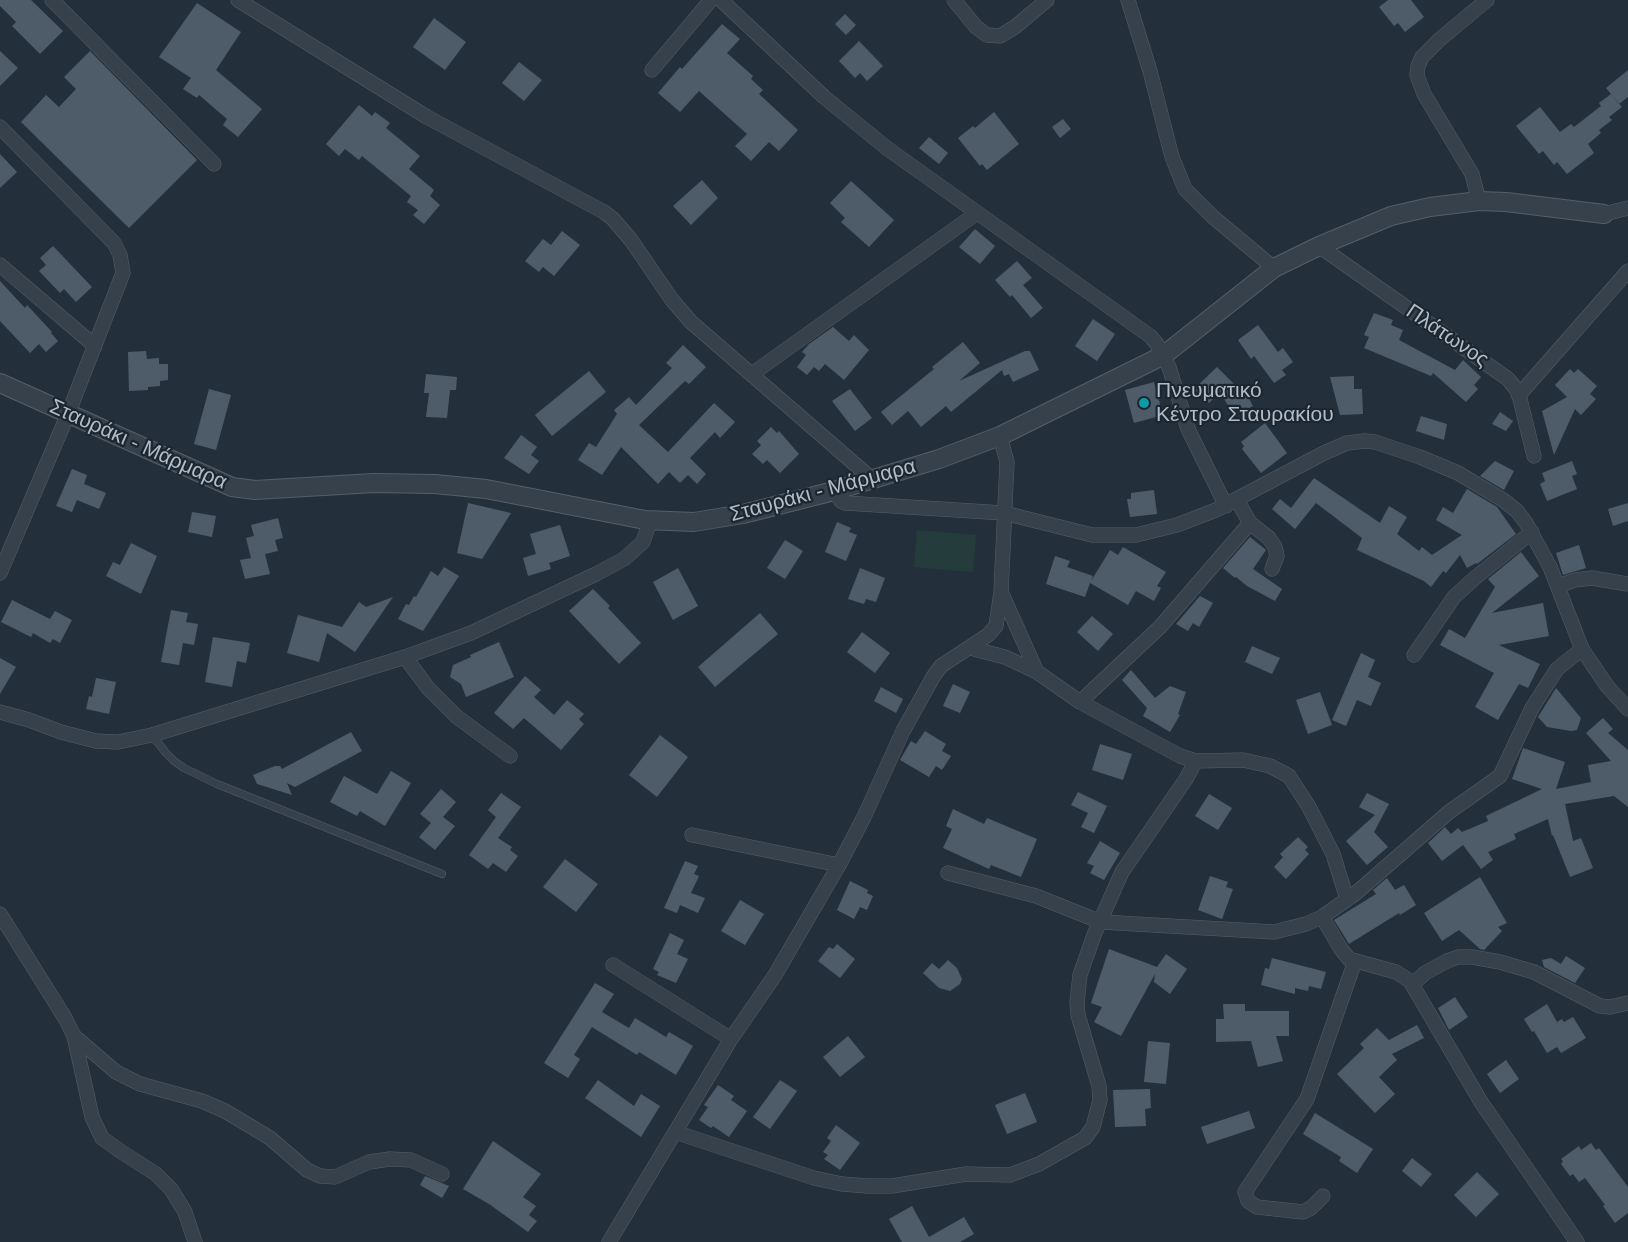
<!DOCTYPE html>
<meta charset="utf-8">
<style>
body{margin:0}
canvas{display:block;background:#23303b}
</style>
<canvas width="1628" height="1242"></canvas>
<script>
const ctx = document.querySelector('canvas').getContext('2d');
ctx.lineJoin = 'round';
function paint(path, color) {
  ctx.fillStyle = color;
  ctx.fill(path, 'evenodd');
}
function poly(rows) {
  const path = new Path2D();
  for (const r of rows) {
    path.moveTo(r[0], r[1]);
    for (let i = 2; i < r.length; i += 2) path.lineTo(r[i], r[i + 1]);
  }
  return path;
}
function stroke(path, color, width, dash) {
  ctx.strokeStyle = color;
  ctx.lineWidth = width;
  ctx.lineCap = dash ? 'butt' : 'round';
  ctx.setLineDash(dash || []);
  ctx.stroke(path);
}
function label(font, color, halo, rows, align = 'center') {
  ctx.font = font + ' Helvetica,sans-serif';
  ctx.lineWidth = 4.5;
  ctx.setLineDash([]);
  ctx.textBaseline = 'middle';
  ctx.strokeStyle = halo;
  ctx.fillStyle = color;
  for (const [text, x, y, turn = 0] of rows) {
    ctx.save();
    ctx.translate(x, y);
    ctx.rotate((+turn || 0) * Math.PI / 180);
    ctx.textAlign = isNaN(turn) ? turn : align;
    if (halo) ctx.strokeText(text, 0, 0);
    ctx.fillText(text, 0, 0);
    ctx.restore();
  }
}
const green = poly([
 [917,530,976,535,973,572,914,567]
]);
const building = poly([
 [0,0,31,0,63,31,40,54,12,26,16,22,0,6],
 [1388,0,1411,0,1424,17,1405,32,1398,23,1394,26,1379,7],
 [197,3,241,32,216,70,262,109,238,137,223,125,227,119,199,95,197,98,183,89,191,78,159,57],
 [845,14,856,25,846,35,835,24],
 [434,18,466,42,445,70,413,47],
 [722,24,740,39,727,53,753,76,751,79,763,90,759,94,798,130,779,151,769,142,751,161,735,146,747,134,699,91,680,112,658,93,680,67,682,69],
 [859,41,883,66,867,81,860,73,855,78,839,61],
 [0,51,18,68,0,86],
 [90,51,197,160,129,228,21,122,46,95,59,107,76,89,64,77],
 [519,62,542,80,524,101,502,83],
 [1628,70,1628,97,1619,104,1606,88],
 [1611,94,1622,107,1609,117,1612,120,1599,130,1601,133,1588,144,1594,153,1567,174,1557,162,1554,165,1543,151,1539,154,1516,126,1540,107,1560,132,1571,124,1574,127,1601,106,1599,103],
 [359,105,372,116,375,112,390,123,386,128,420,156,409,169,434,190,430,196,440,205,424,224,413,215,418,210,407,202,411,196,362,156,359,160,345,149,339,156,326,144],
 [994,112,1019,144,987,170,982,164,980,166,958,138,973,126,975,128],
 [1063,119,1071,129,1060,138,1052,127],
 [929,137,948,153,939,164,919,148],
 [0,154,17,172,0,188],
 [702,180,718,198,691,225,673,206],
 [851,181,894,220,869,247,841,222,845,218,830,203],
 [975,229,995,246,980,264,959,247],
 [562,231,580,245,554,276,543,267,539,272,525,261,543,239,551,245],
 [53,246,92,287,76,302,64,289,60,293,39,271,46,265,40,258],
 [1017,261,1032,278,1023,285,1043,308,1031,318,1012,295,1010,297,995,280],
 [0,281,25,308,27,305,52,332,51,333,58,341,46,352,39,344,30,353,0,321],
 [1374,313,1393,320,1391,325,1403,330,1399,340,1455,370,1463,360,1481,377,1474,385,1478,389,1466,402,1433,373,1431,376,1364,348,1369,337,1364,335],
 [1093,319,1115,334,1097,361,1075,346],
 [1258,325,1278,352,1283,348,1293,362,1282,370,1286,375,1274,383,1254,356,1251,359,1238,340],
 [833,327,849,341,854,335,869,350,844,380,825,364,819,371,814,367,807,375,797,367,806,355,802,352,809,344],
 [963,342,980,363,959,381,1025,351,1030,351,1039,370,1013,382,1009,374,1004,376,1002,370,951,412,946,406,921,427,908,411,892,425,881,412,934,369,932,367],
 [683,345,706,367,689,384,685,381,639,425,668,452,714,403,735,422,720,438,715,432,690,458,706,474,697,484,688,475,680,483,669,472,658,484,621,447,602,475,578,460,589,443,596,447,617,414,614,410,629,397,636,405,672,368,666,363],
 [146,351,147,359,159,358,159,364,168,364,168,380,160,381,160,386,148,387,148,390,129,391,128,352],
 [1217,367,1244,394,1246,393,1253,406,1234,416,1220,392,1209,403,1194,389],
 [1570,369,1574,373,1578,369,1597,386,1590,394,1596,399,1581,415,1575,409,1554,455,1542,411,1567,397,1555,385],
 [589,371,606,392,552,436,535,415],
 [426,374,457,377,456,390,450,390,447,418,426,417,429,393,424,393],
 [1354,376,1354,389,1362,389,1363,414,1340,415,1330,377],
 [1154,382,1163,415,1134,423,1125,390],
 [209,389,231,395,216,450,194,444],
 [850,389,872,418,855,431,832,401],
 [1500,412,1513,421,1506,431,1492,424],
 [1421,416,1447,424,1444,440,1416,431],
 [1265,423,1287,453,1261,473,1242,449,1244,446,1241,442],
 [771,427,777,433,779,431,799,454,780,473,767,460,763,464,752,454,761,445,757,441],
 [521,435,537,447,531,455,539,461,529,474,504,458],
 [1495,461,1514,471,1504,490,1480,476],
 [1572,461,1577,474,1572,476,1577,489,1547,501,1540,484,1545,481,1542,473],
 [72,469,87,475,84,484,106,493,99,509,77,500,72,512,56,506],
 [1314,478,1380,523,1389,506,1407,517,1397,534,1419,551,1422,547,1432,555,1462,535,1436,520,1443,507,1453,513,1467,489,1497,507,1516,534,1477,564,1476,563,1467,568,1460,555,1446,573,1443,571,1431,587,1424,581,1357,550,1362,538,1316,503,1295,529,1272,509,1280,499,1291,508],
 [1154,490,1157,514,1130,517,1127,499,1131,499,1131,493],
 [468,503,511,513,482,559,457,553],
 [1628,503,1628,521,1613,526,1608,509],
 [192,512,216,516,212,537,188,532],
 [278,518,283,538,275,540,278,551,265,554,270,574,245,579,240,560,251,558,246,538,254,536,251,525],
 [837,522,851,528,849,532,857,535,846,561,825,552],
 [560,525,570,556,549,563,551,569,528,576,523,558,536,554,530,534],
 [1250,537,1266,550,1253,569,1282,589,1275,601,1247,586,1236,577,1235,578,1223,568],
 [785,540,803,551,785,579,767,568],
 [131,543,157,556,141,594,106,576,113,562,120,565],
 [1579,545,1586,568,1563,575,1556,553],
 [1123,547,1166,572,1157,586,1161,588,1154,601,1136,591,1128,605,1090,583,1085,597,1046,584,1055,556,1070,561,1067,567,1093,576,1091,581,1110,550,1118,555],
 [1521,552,1539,576,1492,613,1543,603,1549,636,1499,645,1540,664,1528,688,1519,684,1498,720,1475,707,1494,673,1440,645,1449,629,1465,638,1495,587,1488,579],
 [444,567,459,576,423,631,398,619,406,604,409,605,414,596,416,597,431,571,438,576],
 [678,568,698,606,673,620,653,582],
 [860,568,885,578,876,602,866,599,864,604,848,599],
 [593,589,610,606,608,608,641,643,619,664,569,611],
 [1200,596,1213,603,1199,627,1193,623,1188,631,1176,624],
 [393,597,355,652,327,633,319,662,287,653,298,615,342,627,359,602,366,607],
 [12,600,50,619,55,611,72,620,60,643,53,639,50,643,33,633,31,637,1,622],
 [171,610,188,613,186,622,198,624,194,645,183,643,179,665,161,662],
 [760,613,778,634,715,687,698,667],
 [1092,616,1113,634,1098,651,1077,632],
 [862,632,890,653,875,673,847,652],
 [213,637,250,643,246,663,237,661,232,687,205,682],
 [499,642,514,677,466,697,461,684,450,677,453,665,471,657,470,655],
 [1252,646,1280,658,1272,674,1245,662],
 [1361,653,1375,660,1368,677,1381,683,1371,706,1357,700,1346,726,1332,720],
 [0,658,16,667,0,694],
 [1131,670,1155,698,1170,686,1186,692,1178,714,1180,715,1170,732,1143,716,1147,708,1122,680],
 [525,676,541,690,534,697,554,715,567,700,584,714,579,719,584,724,561,750,524,718,513,729,494,713],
 [96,678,116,682,109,714,86,709,89,696,92,697],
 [953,684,970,692,960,713,943,706],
 [881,687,903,699,896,713,874,701],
 [1556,688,1581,718,1577,730,1571,731,1547,727,1538,717],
 [1320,692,1332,725,1308,734,1296,700],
 [1603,718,1613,729,1608,733,1628,750,1628,807,1614,796,1565,804,1573,841,1581,838,1593,868,1570,877,1553,835,1552,836,1548,819,1514,834,1516,839,1488,852,1493,860,1481,869,1463,845,1442,861,1428,843,1445,827,1451,834,1458,828,1462,832,1488,821,1486,816,1542,789,1512,779,1523,748,1565,762,1556,789,1591,782,1588,765,1611,761,1586,733],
 [925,731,946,744,942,751,951,756,942,770,936,766,929,777,900,760,911,741,916,744],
 [351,732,362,751,295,787,287,783,292,795,257,784,253,775,275,766,280,766,282,769],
 [660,735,688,757,657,797,629,775],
 [1100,744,1132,754,1123,780,1092,770],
 [391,771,411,783,385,826,360,811,357,816,330,802,344,776,377,794],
 [441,789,456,802,443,817,455,826,435,850,419,837,431,823,420,814],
 [1078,792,1107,806,1094,833,1081,827,1088,813,1071,805],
 [501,793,521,807,498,838,512,847,510,850,518,856,506,872,493,863,488,869,469,855,496,817,488,810],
 [1367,793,1389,804,1374,832,1388,847,1367,865,1346,841,1375,815,1359,807],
 [1209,794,1232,808,1218,830,1195,816],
 [953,809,984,824,987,818,1037,839,1021,877,991,865,989,869,943,848,952,829,946,826],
 [1298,837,1308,847,1305,850,1309,854,1286,879,1274,867,1283,857,1280,854],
 [1100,841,1120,853,1104,880,1090,873,1094,866,1087,863],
 [565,859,598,884,576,912,543,887],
 [685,861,698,866,694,874,699,876,691,893,705,898,698,913,680,905,677,913,664,908],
 [1210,876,1228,882,1226,887,1233,889,1222,919,1198,910],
 [1480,877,1507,923,1498,927,1502,931,1484,950,1480,949,1459,930,1442,941,1424,913],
 [1387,878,1395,890,1404,885,1416,905,1400,915,1399,913,1349,944,1334,920,1376,894,1373,890],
 [850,881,868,890,867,893,873,896,867,910,860,907,854,919,837,910],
 [740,900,764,914,745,945,721,931],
 [670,933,684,940,677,954,688,959,676,983,657,975,659,972,653,969],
 [837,944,855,959,840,978,818,961,829,947,833,949],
 [1109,949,1157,967,1166,954,1187,969,1170,994,1154,982,1155,974,1121,1036,1094,1022,1102,1007,1091,1003],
 [1566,956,1585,968,1575,983,1544,967,1542,960,1551,958,1561,964],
 [1272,958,1326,972,1321,989,1309,986,1308,991,1295,988,1295,994,1261,985,1265,968,1269,969],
 [948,960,957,968,962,979,960,984,950,991,939,988,923,973,932,963,939,969],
 [595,983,614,994,602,1012,629,1028,635,1018,666,1037,669,1032,693,1046,676,1075,639,1052,637,1055,592,1027,574,1055,580,1059,568,1078,544,1063],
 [1455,997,1468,1017,1449,1030,1438,1008],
 [1223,1004,1245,1004,1245,1011,1289,1011,1289,1036,1276,1036,1283,1061,1258,1067,1251,1041,1216,1042,1216,1019,1224,1019],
 [1547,1004,1557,1022,1562,1019,1564,1022,1573,1017,1586,1038,1561,1053,1557,1047,1547,1053,1534,1031,1532,1032,1524,1019],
 [1417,1025,1424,1038,1392,1054,1397,1060,1379,1077,1395,1094,1375,1113,1337,1074,1364,1048,1360,1044,1377,1028,1389,1040],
 [848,1036,865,1057,840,1077,823,1057],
 [1148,1041,1170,1043,1166,1084,1144,1082],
 [1506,1060,1519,1079,1500,1093,1487,1074],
 [598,1080,634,1106,641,1094,660,1106,641,1137,585,1098],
 [780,1080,797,1091,770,1129,753,1117],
 [718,1085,734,1096,731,1100,747,1111,729,1137,713,1126,711,1128,699,1120,708,1107,704,1105],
 [1150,1089,1151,1108,1145,1109,1146,1126,1115,1127,1113,1090],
 [1025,1093,1037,1122,1007,1134,995,1105],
 [1249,1111,1255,1128,1207,1144,1201,1127],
 [1315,1113,1373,1149,1357,1173,1339,1161,1341,1157,1303,1134],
 [836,1125,860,1143,840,1170,824,1159,828,1155,823,1152,831,1141,827,1138],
 [493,1141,541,1174,523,1197,536,1206,529,1215,537,1221,528,1232,489,1204,463,1189],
 [1591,1143,1596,1150,1599,1148,1628,1187,1628,1213,1615,1223,1603,1206,1605,1205,1585,1178,1579,1182,1573,1174,1570,1176,1561,1164,1563,1161,1561,1159,1579,1146,1581,1150],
 [1412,1158,1432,1174,1421,1187,1402,1171],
 [1477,1172,1499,1194,1476,1217,1454,1195],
 [425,1176,449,1186,442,1198,420,1185],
 [912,1206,929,1237,964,1217,974,1234,960,1242,902,1242,889,1219]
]);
const service = poly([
 [152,735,166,753,174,761,184,768,217,784,442,874]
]);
const minor = poly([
 [52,0,214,164],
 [238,0,427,117,604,212,613,219,631,240,672,300,691,322,872,479],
 [721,0,824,97,888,149,1150,336,1157,344,1169,367,1188,429,1226,506],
 [954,0,976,27,987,35,1000,36,1015,27,1047,0],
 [1128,0,1150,71,1172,157,1185,189,1213,217,1274,268],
 [652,70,711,0],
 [0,127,114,243,120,255,123,273,68,414,0,573],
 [1479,201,1472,174,1424,94,1417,75,1418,66,1422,57,1439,40,1487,0],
 [1604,214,1628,208],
 [1319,246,1508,379,1516,389,1520,399,1534,456],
 [0,265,95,346],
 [752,374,977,213],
 [1519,395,1628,271],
 [834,491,841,501,845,503,1004,513,1092,535,1136,535,1177,525,1216,510,1324,453,1347,443,1365,441,1375,442,1420,457,1458,473,1503,500,1517,511,1526,523,1550,567,1582,649,1607,686,1628,709],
 [1237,500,1250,523,1269,538,1275,547,1277,556,1272,569],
 [1558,586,1575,580,1592,578,1628,584],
 [1002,594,1037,672,1080,702,1180,756,1196,761,1243,760,1270,766,1289,776,1309,807,1333,854,1347,899],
 [970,648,1005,657,1037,672],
 [1414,655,1454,597,1476,577,1532,532],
 [405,657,428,688,457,717,510,756],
 [1080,702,1160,627,1250,523],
 [0,712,29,720,61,732,96,741,118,742,152,735,405,657,471,633,596,574,624,559,643,542,650,521],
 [692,835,839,865],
 [948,873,1036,896,1101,922,1274,932,1306,924,1322,917,1356,893,1449,812,1500,776,1532,708,1557,669,1582,649],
 [0,914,65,1018,74,1036,92,1117,102,1138,120,1151,156,1174,171,1189,185,1212,195,1242],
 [1322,917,1341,949,1349,959,1396,972,1410,981,1481,1102,1577,1242],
 [613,965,731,1039],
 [1412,985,1425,973,1447,961,1458,957,1472,957,1500,962,1534,972,1600,1006,1610,1007,1628,1003],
 [74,1036,116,1072,140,1084,202,1101,225,1111,270,1138,307,1170,320,1176,335,1177,369,1162,390,1159,411,1160,442,1174],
 [675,1132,814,1178,842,1184,867,1186,892,1186,966,1174,1010,1175,1039,1164,1085,1138,1093,1127,1100,1100,1099,1086,1078,1015,1077,1002,1080,975,1094,935,1122,872,1186,779,1192,768,1192,761],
 [1323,1196,1311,1208,1303,1212,1257,1207,1248,1201,1245,1192,1307,1099,1355,961],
 [609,1242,731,1039,775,975,839,865,864,817,903,731,933,677,941,666,988,635,996,626,1001,592,1007,462,1000,436]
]);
const tertiary = poly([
 [0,383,232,487,255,490,374,483,435,484,486,489,645,520,694,522,743,514,834,491,939,459,1000,436,1164,355,1274,268,1319,246,1391,216,1430,207,1479,201,1506,202,1604,214]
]);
const markers = [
 [1144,403,6,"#0f9aa8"]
];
const streetNames = [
 ["Πλάτωνος",1447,336,34],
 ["Σταυράκι - Μάρμαρα",138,445,24],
 ["Σταυράκι - Μάρμαρα",823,491,-15]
];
const poiNames = [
 ["Πνευματικό",1156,391],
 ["Κέντρο Σταυρακίου",1156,415]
];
paint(green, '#243c3c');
paint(building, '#4e5c69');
stroke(service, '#545f69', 8);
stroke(minor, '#545f69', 15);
stroke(tertiary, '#545f69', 20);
stroke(service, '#36414b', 7);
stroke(minor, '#36414b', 14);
stroke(tertiary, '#36414b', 18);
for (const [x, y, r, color] of markers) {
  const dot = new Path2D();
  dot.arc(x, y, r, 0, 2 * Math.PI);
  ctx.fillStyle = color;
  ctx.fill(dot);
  stroke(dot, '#1c2630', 2);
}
label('21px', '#b1bcc7', '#1c2630', streetNames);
label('21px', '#b1bcc7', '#1c2630', poiNames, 'left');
</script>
